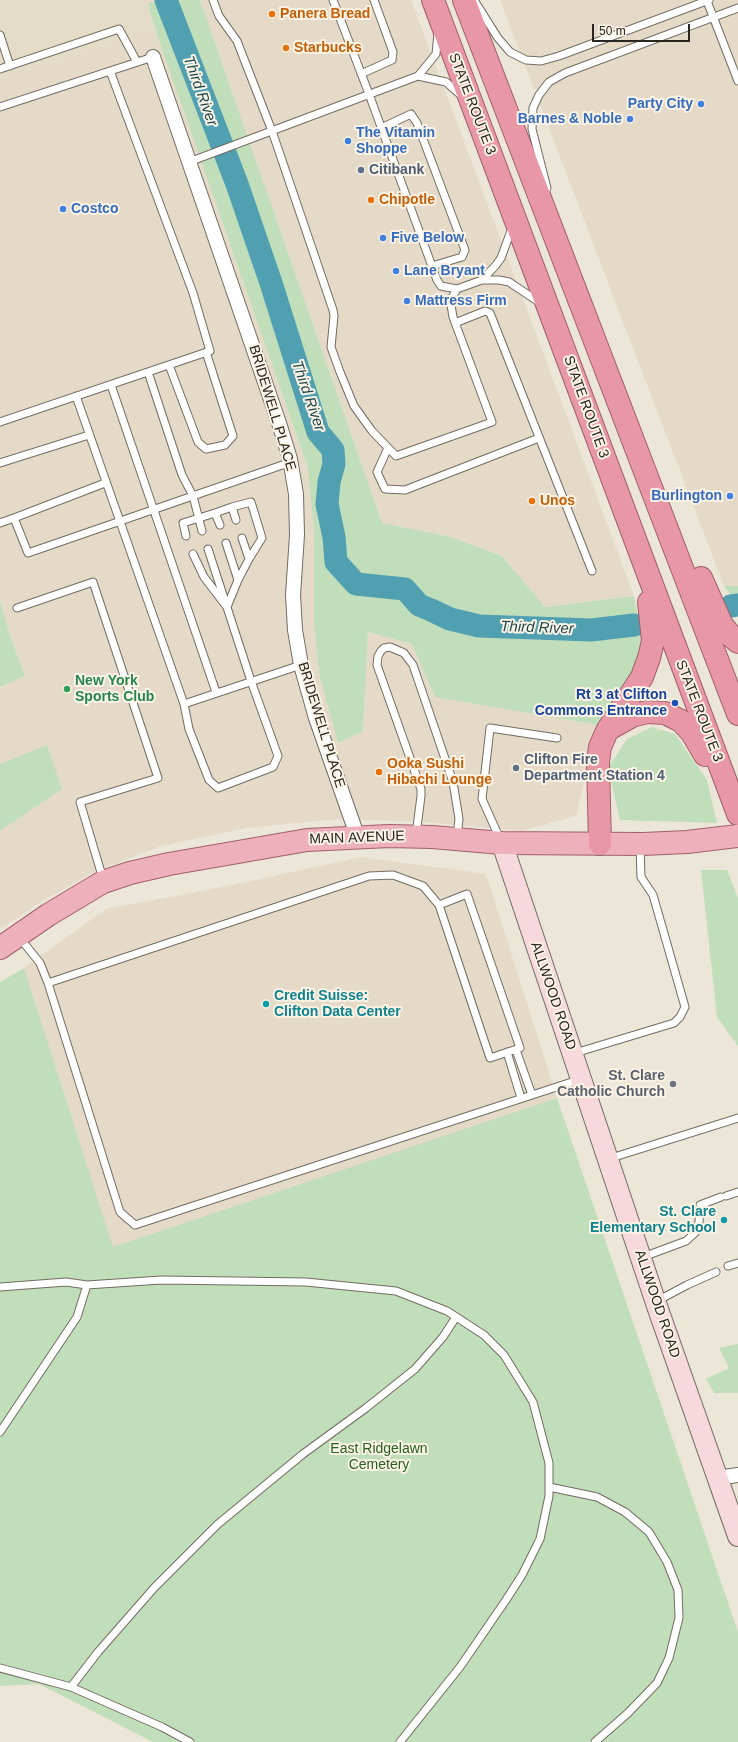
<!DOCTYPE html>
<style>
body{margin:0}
#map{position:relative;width:738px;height:1742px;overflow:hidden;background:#ece6d8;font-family:Arial,sans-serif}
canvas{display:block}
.scale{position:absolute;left:592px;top:24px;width:98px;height:18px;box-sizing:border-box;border:2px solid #292621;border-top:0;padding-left:5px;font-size:12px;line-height:14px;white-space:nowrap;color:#292621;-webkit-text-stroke:3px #faf3e5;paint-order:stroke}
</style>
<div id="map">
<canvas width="738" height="1742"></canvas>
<div class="scale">50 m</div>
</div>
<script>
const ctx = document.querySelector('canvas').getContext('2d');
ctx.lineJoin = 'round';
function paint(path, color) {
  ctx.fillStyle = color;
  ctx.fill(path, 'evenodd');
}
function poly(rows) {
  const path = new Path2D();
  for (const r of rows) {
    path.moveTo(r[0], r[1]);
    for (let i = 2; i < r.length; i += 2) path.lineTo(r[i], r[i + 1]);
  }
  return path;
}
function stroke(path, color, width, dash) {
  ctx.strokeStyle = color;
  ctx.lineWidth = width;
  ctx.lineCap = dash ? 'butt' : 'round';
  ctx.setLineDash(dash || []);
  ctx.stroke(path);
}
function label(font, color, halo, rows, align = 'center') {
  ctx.font = font + ' Arial,sans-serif';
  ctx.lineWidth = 4;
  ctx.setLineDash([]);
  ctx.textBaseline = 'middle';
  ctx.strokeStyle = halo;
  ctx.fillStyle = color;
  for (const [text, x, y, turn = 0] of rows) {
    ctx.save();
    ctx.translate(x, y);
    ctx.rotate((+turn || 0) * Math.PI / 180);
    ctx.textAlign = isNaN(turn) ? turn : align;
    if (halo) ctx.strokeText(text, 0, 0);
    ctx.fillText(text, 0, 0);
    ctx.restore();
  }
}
const built = poly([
 [200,0,411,0,634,596,545,607,502,556,451,537,382,523],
 [500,0,738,0,738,586,724,586],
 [155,29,307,465,314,527,314,622,319,673,338,743,363,731,368,632,412,644,435,697,598,725,576,816,521,831,425,822,339,819,246,828,161,846,94,872,39,903,0,929,0,831,62,789,47,745,0,764,0,687,25,676,10,636,0,600,0,79],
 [361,857,486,874,557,1098,113,1248,24,968,106,909,227,886]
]);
const industrial = poly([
 [0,0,158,0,158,1,148,4,155,29,128,39,0,80]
]);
const green = poly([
 [158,0,200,0,382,523,451,537,502,556,545,607,634,596,643,648,641,668,598,725,435,697,412,644,368,632,363,731,338,743,319,673,314,622,314,527,307,465,155,29,148,4],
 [724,586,738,586,738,605],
 [0,600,10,636,25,676,0,687],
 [652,727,675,734,707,780,717,823,620,820,608,768,627,739],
 [47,745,62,789,0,831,0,764],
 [701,870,727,870,738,898,738,1046,717,1017],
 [24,968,113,1247,557,1098,738,1632,738,1742,153,1742,39,1684,0,1686,0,982],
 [738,1344,738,1393,714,1393,706,1379,729,1368,719,1348]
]);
const river = poly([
 [166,0,237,184,271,283,318,432,333,450,334,464,329,482,327,504,334,537,336,562,356,584,405,589,419,605,431,610,450,619,479,626,591,630,634,625],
 [731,606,738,605]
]);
const service = poly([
 [213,0,219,16,237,41,272,131,333,310,334,316,331,347,340,372,354,406,372,431,396,456,492,422,453,317,451,305,453,296,457,289,482,280],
 [333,0,369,94,437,280,441,286,457,289],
 [474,0,498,38,510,52,526,60,541,61,559,56,709,0],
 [707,1,738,81],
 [0,35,10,66],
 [0,69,119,29,137,62],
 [361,74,392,60,393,52,374,0],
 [418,76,446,82,462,96],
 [0,107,153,57],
 [381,128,411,114,417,123,465,250,462,257,432,266],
 [189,162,418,76,436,54,438,33],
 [547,188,532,129,533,108,539,95,549,82,565,73,738,8],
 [512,228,501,258,496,265,482,280,499,280,509,282,539,302],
 [455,323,485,311,490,313,592,571],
 [169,365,198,442,206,449,225,445,233,436,206,352],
 [148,372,182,475,193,496,202,531],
 [111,385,216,692],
 [76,396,184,704,301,665],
 [0,422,210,351,193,293,110,71],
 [388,448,377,472,385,489,405,490,539,438],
 [0,463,89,435],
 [232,507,251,502,262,538,249,559],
 [215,513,232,507,236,520],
 [14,518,105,483],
 [0,523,14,518,28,553,291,462],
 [186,536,183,523,215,513,220,525],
 [193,554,204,577,227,607,238,580,226,543],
 [238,580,249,559,242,538],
 [17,608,93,582,158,778,80,802,103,879],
 [184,704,189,729,209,780,218,788,273,767,278,756,251,681,208,549],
 [416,835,421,796,421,789,377,665,378,656,381,651,384,648,390,647,404,653,413,665,453,782,459,819,457,836],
 [500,839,482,799,490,728,557,738],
 [19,937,40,963,48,983,120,1212,135,1225,581,1079],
 [48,983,369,876,393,875,423,886,439,905,490,1058,520,1048,467,894,439,905],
 [516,1050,532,1095],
 [507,1052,521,1098],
 [575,1053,674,1023,680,1017,685,1007,653,895,641,877,640,846],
 [608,1159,738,1118],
 [726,1196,738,1192],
 [643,1257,686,1241,696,1232,699,1222,700,1205,721,1197],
 [728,1266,738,1263],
 [87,1285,161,1280,306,1282,396,1291,447,1311,484,1335,504,1355,533,1402,549,1463,549,1496,540,1539,522,1575,506,1600,460,1667,400,1742],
 [0,1287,66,1282,87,1285,77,1317,0,1432],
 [657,1301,687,1285,716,1272],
 [549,1487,597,1497,625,1512,649,1532,667,1562,678,1590,679,1618,669,1658,657,1683,628,1713,595,1742],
 [0,1668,71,1687,162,1727,190,1742],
 [71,1687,98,1652,154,1588,218,1524,303,1454,366,1408,415,1369,443,1337,456,1317]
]);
const minor = poly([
 [153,57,279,423,290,459,296,494,297,535,293,595,295,630,301,665,316,718,358,838],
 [718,1478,738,1475]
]);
const secondary = poly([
 [502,843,658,1309,738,1536]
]);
const primary = poly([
 [0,948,48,915,103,882,130,873,169,864,307,840,389,836,432,837,502,843,643,844,687,842,738,836]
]);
const trunk = poly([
 [433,0,738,814],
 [464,0,738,714],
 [701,578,722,625,730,635,738,642],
 [609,729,632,716,647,712,665,713,681,721,692,733,705,755],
 [600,844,598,762,600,747,607,731,642,677,649,658,653,641,649,602]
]);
const markers = [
 [272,14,4,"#e8710a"],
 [286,48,4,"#e8710a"],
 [701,104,4,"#3f7fe0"],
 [630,119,4,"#3f7fe0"],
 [348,141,4,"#3f7fe0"],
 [361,170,4,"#5c6f8a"],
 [371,200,4,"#e8710a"],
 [63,209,4,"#3f7fe0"],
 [383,238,4,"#3f7fe0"],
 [396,271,4,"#3f7fe0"],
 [407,301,4,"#3f7fe0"],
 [730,496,4,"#3f7fe0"],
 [532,501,4,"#e8710a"],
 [67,689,4,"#2e9e5b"],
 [675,703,4,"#1a4fb4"],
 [516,768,4,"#5c6f8a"],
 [379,772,4,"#e8710a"],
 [266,1004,4,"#0f9aa8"],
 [673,1084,4,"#6b7280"],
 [724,1220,4,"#0f9aa8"]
];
const foodNames = [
 ["Panera Bread",280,14],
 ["Starbucks",294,48],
 ["Chipotle",379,200],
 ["Unos",540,501],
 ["Ooka Sushi",387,764],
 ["Hibachi Lounge",387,780]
];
const streetNames = [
 ["STATE ROUTE 3",472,104,69],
 ["STATE ROUTE 3",586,407,70],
 ["BRIDEWELL PLACE",272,408,73],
 ["STATE ROUTE 3",699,711,69],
 ["BRIDEWELL PLACE",321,725,73],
 ["MAIN AVENUE",357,838,-2],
 ["ALLWOOD ROAD",553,996,71],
 ["ALLWOOD ROAD",657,1304,71]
];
const shopNames = [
 ["Party City",693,104,"right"],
 ["Barnes & Noble",622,119,"right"],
 ["The Vitamin",356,133],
 ["Shoppe",356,149],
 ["Costco",71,209],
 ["Five Below",391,238],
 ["Lane Bryant",404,271],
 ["Mattress Firm",415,301],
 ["Burlington",722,496,"right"]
];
const serviceNames = [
 ["Citibank",369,170],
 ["Clifton Fire",524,760],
 ["Department Station 4",524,776]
];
const leisureNames = [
 ["New York",75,681],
 ["Sports Club",75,697]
];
const transitNames = [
 ["Rt 3 at Clifton",667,695],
 ["Commons Entrance",667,711]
];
const cultureNames = [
 ["Credit Suisse:",274,996],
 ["Clifton Data Center",274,1012],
 ["St. Clare",716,1212,"right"],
 ["Elementary School",716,1228,"right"]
];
const worshipNames = [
 ["St. Clare",665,1076],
 ["Catholic Church",665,1092]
];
const parkNames = [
 ["East Ridgelawn",379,1449],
 ["Cemetery",379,1465]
];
const waterNames = [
 ["Third River",200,91,70],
 ["Third River",308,396,71],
 ["Third River",537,628,2]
];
paint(built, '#e4dac7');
paint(industrial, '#e5dcc7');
paint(green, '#c1debb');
stroke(river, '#50a0b1', 23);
stroke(service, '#726c61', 9);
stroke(minor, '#726c61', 16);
stroke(secondary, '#726c61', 22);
stroke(primary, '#a15f68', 24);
stroke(trunk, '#a15f68', 24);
stroke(service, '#fff', 7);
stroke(minor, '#fff', 14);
stroke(secondary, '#f6d8dd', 20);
stroke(primary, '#eeb1bc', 22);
stroke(trunk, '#e897a6', 22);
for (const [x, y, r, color] of markers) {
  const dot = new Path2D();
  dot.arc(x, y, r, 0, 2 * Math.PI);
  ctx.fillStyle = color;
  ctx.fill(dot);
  stroke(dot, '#faf3e5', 1.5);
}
label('bold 14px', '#c56008', '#faf3e5', foodNames, 'left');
label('14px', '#292621', '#faf3e5', streetNames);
label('bold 14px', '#366cbe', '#faf3e5', shopNames, 'left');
label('bold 14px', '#4e5e75', '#faf3e5', serviceNames, 'left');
label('bold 14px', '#27864d', '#faf3e5', leisureNames, 'left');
label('bold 14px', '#164399', '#faf3e5', transitNames, 'right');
label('bold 14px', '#0d838f', '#faf3e5', cultureNames, 'left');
label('bold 14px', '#5b616d', '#faf3e5', worshipNames, 'right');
label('14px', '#2a601f', '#faf3e5', parkNames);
label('italic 15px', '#21474f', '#faf3e5', waterNames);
</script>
